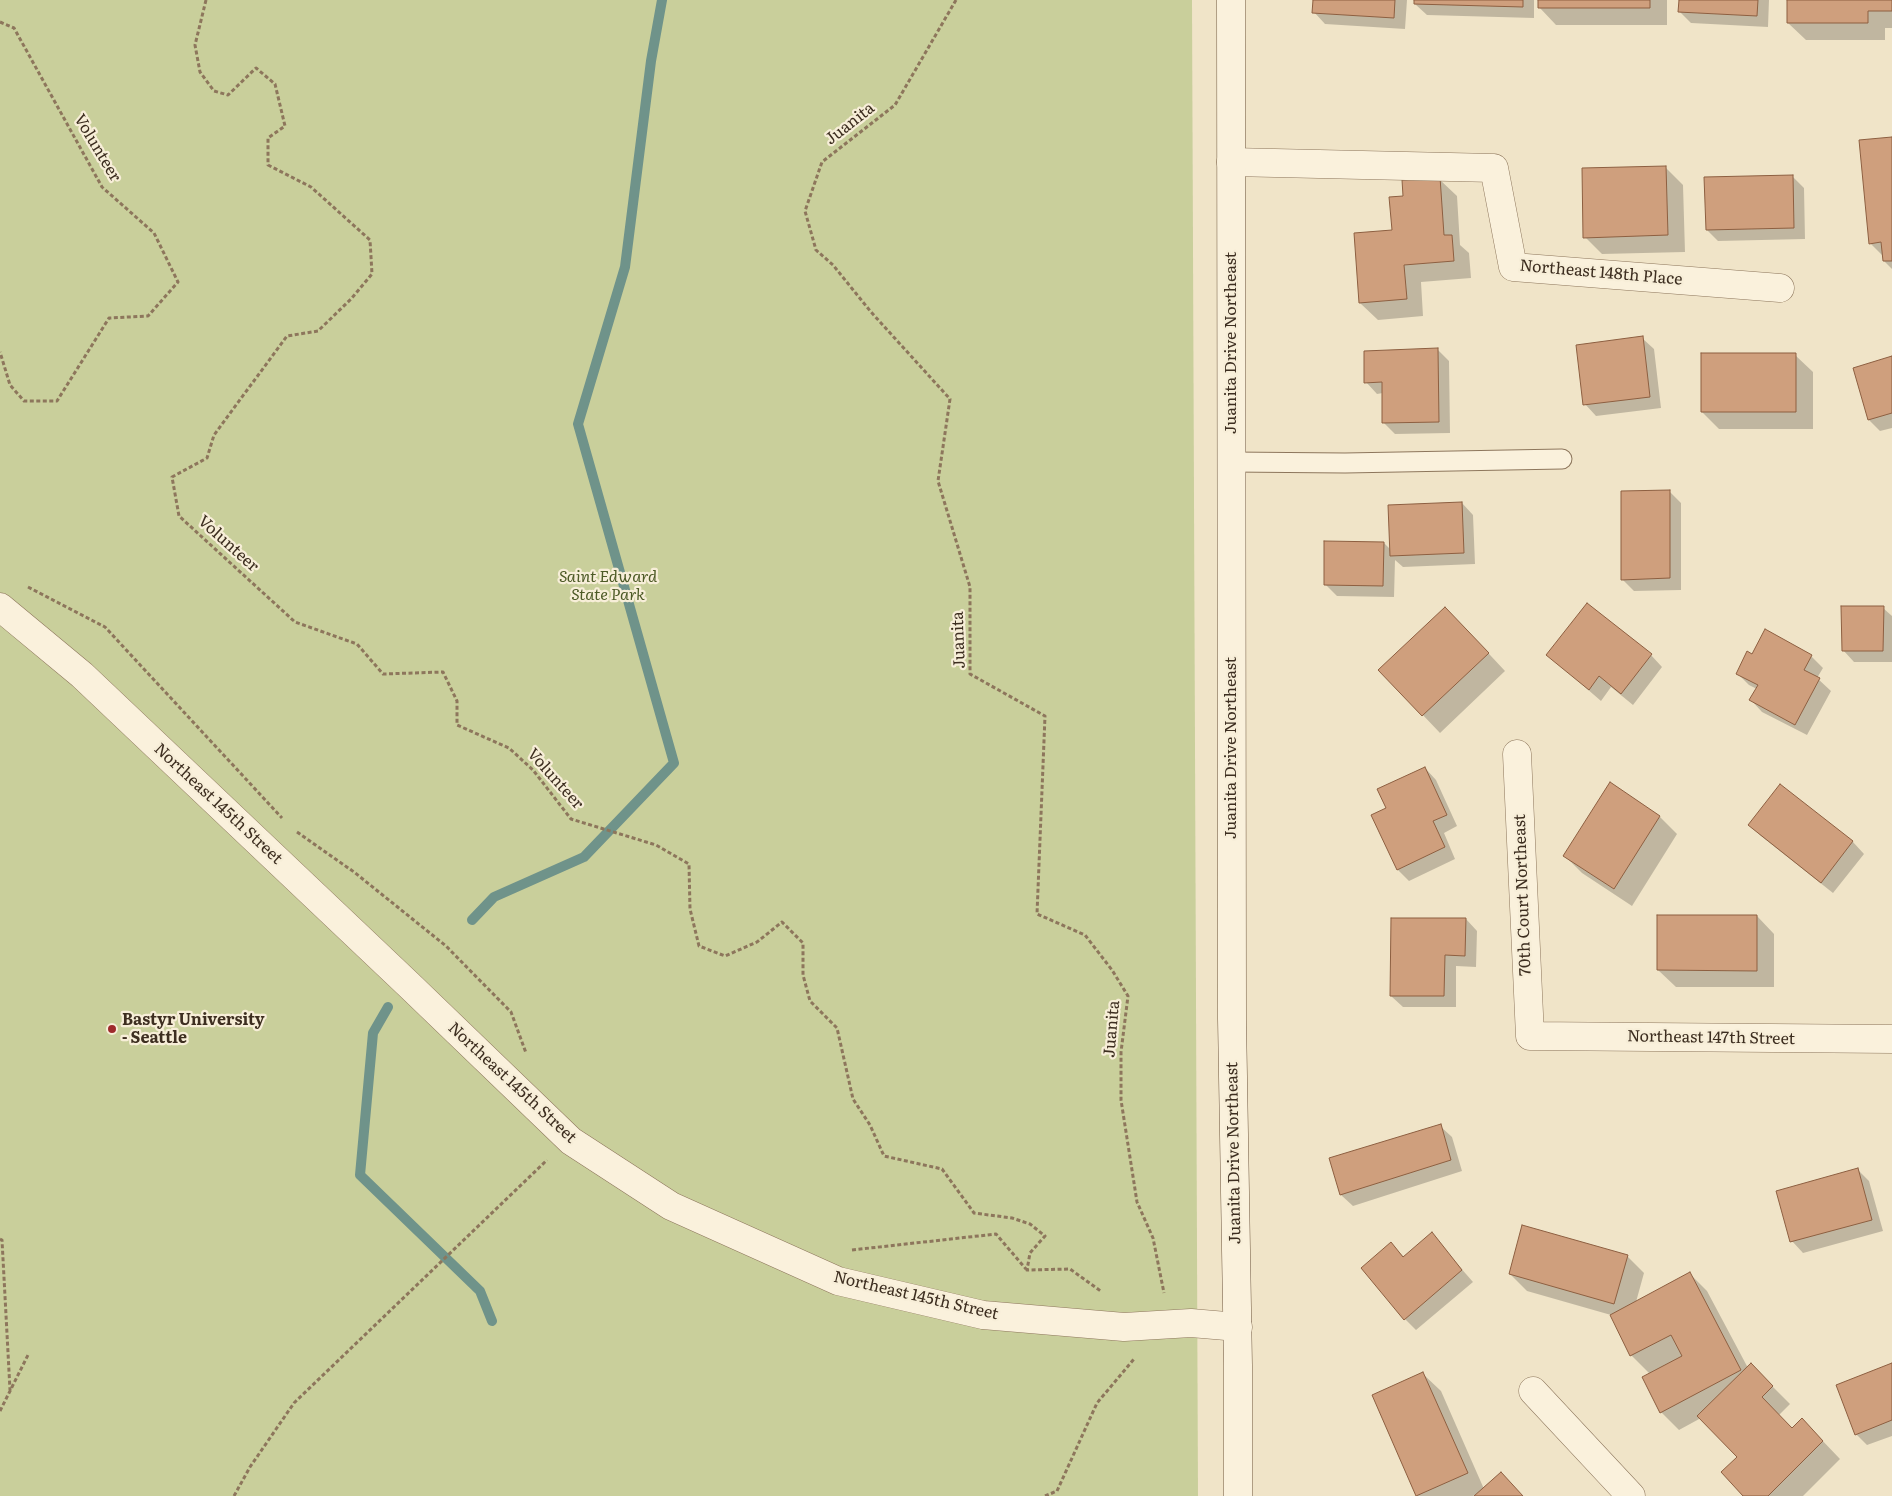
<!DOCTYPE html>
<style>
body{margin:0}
canvas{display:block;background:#f0e4c8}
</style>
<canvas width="1892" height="1496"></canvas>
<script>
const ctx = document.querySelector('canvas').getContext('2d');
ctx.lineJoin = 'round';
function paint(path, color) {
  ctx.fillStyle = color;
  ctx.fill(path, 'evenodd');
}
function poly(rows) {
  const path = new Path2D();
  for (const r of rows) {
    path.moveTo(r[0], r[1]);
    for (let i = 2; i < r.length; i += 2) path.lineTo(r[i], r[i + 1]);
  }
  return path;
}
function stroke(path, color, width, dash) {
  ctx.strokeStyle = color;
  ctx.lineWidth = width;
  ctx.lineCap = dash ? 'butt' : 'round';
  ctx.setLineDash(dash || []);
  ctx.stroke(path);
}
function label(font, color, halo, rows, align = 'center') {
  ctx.font = font + ' Literata,serif';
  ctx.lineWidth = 4.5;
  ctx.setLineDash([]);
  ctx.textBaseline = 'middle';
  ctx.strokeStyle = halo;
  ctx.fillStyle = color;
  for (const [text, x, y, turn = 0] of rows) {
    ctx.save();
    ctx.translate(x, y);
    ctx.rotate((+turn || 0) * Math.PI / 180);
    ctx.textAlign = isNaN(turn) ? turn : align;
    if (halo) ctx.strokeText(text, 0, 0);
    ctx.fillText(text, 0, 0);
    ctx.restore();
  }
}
const green = poly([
 [0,0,1192,0,1198,1496,0,1496]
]);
const shadow = poly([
 [1314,0,1407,0,1405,29,1325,24,1314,12],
 [1415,0,1534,0,1534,18,1427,15,1415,4],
 [1539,0,1667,0,1667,25,1556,25,1539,7],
 [1680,0,1769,0,1768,27,1691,23,1680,12],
 [1788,0,1892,0,1892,28,1885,28,1885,40,1806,40,1788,23],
 [1892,138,1892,269,1884,261,1884,257,1870,243],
 [1666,168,1683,185,1685,252,1602,254,1585,237],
 [1792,176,1804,188,1805,239,1718,241,1707,230],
 [1439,179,1457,196,1460,245,1469,253,1471,278,1421,282,1423,316,1378,320,1360,303,1393,231,1404,197],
 [1642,338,1654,349,1661,408,1596,416,1585,404],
 [1437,349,1449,361,1450,433,1395,434,1383,422,1383,393,1377,394,1366,382],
 [1795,355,1813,372,1813,429,1719,429,1702,412],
 [1892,357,1892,428,1880,431,1869,420],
 [1669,491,1681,503,1681,590,1634,591,1622,579],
 [1462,503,1473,515,1475,564,1403,567,1395,560,1394,597,1337,596,1325,584,1384,543,1391,550],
 [1883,608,1892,616,1892,662,1854,662,1843,650],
 [1463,626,1505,671,1440,733,1380,670],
 [1548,655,1651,655,1662,667,1633,705,1611,687,1601,701],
 [1752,656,1811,656,1823,668,1817,678,1831,691,1807,735,1762,712,1751,700,1757,689,1749,685,1737,673],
 [1425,768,1436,780,1457,826,1444,833,1455,859,1409,881,1398,870,1373,816,1388,809],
 [1780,785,1853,842,1864,854,1833,893,1761,836,1749,825],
 [1660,817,1677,834,1632,906,1582,873,1565,856],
 [1757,916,1774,934,1774,987,1676,987,1658,970],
 [1466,919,1477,931,1476,967,1456,966,1456,1007,1403,1007,1391,996],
 [1440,1126,1452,1137,1462,1171,1353,1206,1341,1195,1331,1159],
 [1857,1169,1869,1181,1883,1231,1803,1253,1792,1241],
 [1431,1234,1473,1282,1416,1330,1405,1319,1391,1244,1404,1257],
 [1627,1256,1644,1273,1636,1302,1690,1274,1707,1291,1748,1368,1768,1382,1790,1404,1779,1415,1792,1430,1819,1437,1840,1459,1803,1496,1745,1496,1739,1457,1701,1418,1679,1430,1661,1412,1650,1374,1631,1355,1611,1315,1527,1291,1510,1274],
 [1892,1364,1892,1436,1867,1445,1856,1434],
 [1423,1374,1441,1391,1484,1489,1522,1496,1476,1496,1478,1494,1473,1496,1418,1496,1373,1396]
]);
const stream = poly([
 [472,920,494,897,584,857,674,763,578,424,625,267,651,61,662,0],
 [388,1007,373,1033,360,1175,480,1291,492,1321]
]);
const building = poly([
 [1313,0,1395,0,1394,18,1312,13,1313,0],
 [1414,0,1523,0,1523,7,1414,4,1414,0],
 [1538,0,1650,0,1650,8,1538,8,1538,0],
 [1679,0,1758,0,1757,16,1678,12,1679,0],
 [1787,0,1892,0,1892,11,1868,11,1868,23,1787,23,1787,0],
 [1892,137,1892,261,1883,261,1881,242,1869,244,1859,140,1892,137],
 [1666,166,1668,235,1583,238,1582,168,1666,166],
 [1793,175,1794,228,1706,230,1704,177,1793,175],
 [1440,177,1444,235,1452,235,1454,261,1404,265,1407,299,1359,303,1354,233,1392,230,1389,197,1403,196,1402,180,1440,177],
 [1643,336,1650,397,1583,405,1576,345,1643,336],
 [1438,348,1439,422,1382,423,1382,382,1364,383,1364,351,1438,348],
 [1701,353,1796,353,1796,412,1701,412,1701,353],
 [1892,356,1892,413,1868,420,1853,368,1892,356],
 [1670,490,1670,578,1621,580,1621,491,1670,490],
 [1462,502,1464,553,1390,556,1388,505,1462,502],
 [1324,541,1384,542,1383,586,1324,585,1324,541],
 [1587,603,1652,654,1621,694,1599,676,1589,690,1546,655,1587,603],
 [1841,606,1884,606,1883,651,1842,651,1841,606],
 [1445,607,1489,653,1422,716,1378,670,1445,607],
 [1765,629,1812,655,1804,670,1820,678,1795,725,1749,700,1758,685,1736,674,1747,651,1752,654,1765,629],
 [1425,767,1447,815,1433,821,1445,847,1397,870,1371,815,1386,808,1377,789,1425,767],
 [1610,782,1660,816,1614,889,1563,856,1610,782],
 [1780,784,1853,841,1821,883,1748,825,1780,784],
 [1657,915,1757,915,1757,971,1657,970,1657,915],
 [1391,918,1466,918,1465,956,1445,955,1444,996,1390,996,1391,918],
 [1441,1124,1451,1160,1340,1195,1329,1158,1441,1124],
 [1858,1168,1872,1220,1790,1242,1776,1191,1858,1168],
 [1522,1225,1628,1255,1614,1304,1509,1274,1522,1225],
 [1432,1232,1462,1270,1404,1320,1361,1268,1391,1242,1403,1257,1432,1232],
 [1690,1272,1741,1370,1660,1413,1642,1377,1682,1356,1671,1335,1630,1356,1610,1315,1690,1272],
 [1751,1363,1773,1386,1762,1397,1792,1428,1802,1418,1823,1441,1768,1496,1743,1496,1721,1472,1737,1457,1697,1416,1751,1363],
 [1892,1363,1892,1420,1855,1435,1836,1385,1892,1363],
 [1423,1372,1468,1473,1416,1496,1372,1395,1423,1372],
 [1501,1472,1523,1496,1474,1496,1501,1472]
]);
const path = poly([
 [206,0,195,45,200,72,214,91,228,95,256,68,275,84,285,126,268,138,268,165,311,187,370,240,372,274,351,299,318,331,287,336,214,435,207,458,172,477,179,516,295,622,357,644,383,674,443,672,457,701,457,725,509,748,533,770,571,819,656,845,689,864,690,909,699,946,725,956,757,942,782,922,803,943,803,975,810,1001,837,1028,853,1099,870,1125,884,1156,942,1169,974,1213,1012,1218,1030,1224,1045,1236,1030,1253,1027,1270,1070,1269,1102,1292],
 [956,0,895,105,822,162,805,211,816,250,833,265,871,312,950,399,938,481,970,587,970,674,1045,716,1037,914,1085,935,1112,970,1128,996,1121,1052,1121,1100,1137,1202,1153,1238,1164,1293],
 [0,22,14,28,102,187,154,233,178,282,148,316,109,318,57,401,24,401,10,385,0,352],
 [28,587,105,627,282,818],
 [297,832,354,872,446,946,511,1012,526,1053],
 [0,1239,2,1240,10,1390],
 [852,1250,996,1234,1026,1269],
 [0,1411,29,1353],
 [234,1496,250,1467,294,1403,547,1160],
 [1045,1496,1057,1491,1097,1403,1134,1359]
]);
const lane = poly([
 [1231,462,1345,463,1562,459]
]);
const street = poly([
 [1231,162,1494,168,1513,267,1780,288],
 [0,607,82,675,409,985,571,1141,671,1206,838,1281,983,1315,1124,1327,1191,1323,1238,1327],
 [1517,754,1530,1036,1892,1039],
 [1533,1391,1631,1496]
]);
const secondary = poly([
 [1231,0,1232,1019,1238,1365,1238,1496]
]);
const markers = [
 [112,1029,5,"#9e2a2b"]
];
const streetNames = [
 ["Juanita",850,124,-38],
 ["Volunteer",97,148,59],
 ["Northeast 148th Place",1601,273,5],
 ["Juanita Drive Northeast",1231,343,-90],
 ["Volunteer",228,544,42],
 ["Juanita",959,640,-92],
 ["Juanita Drive Northeast",1231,748,-90],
 ["Volunteer",555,779,48],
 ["Northeast 145th Street",218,804,43],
 ["70th Court Northeast",1523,895,-92],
 ["Juanita",1112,1029,-85],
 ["Northeast 147th Street",1711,1038,1],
 ["Northeast 145th Street",512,1083,43],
 ["Juanita Drive Northeast",1234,1153,-91],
 ["Northeast 145th Street",916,1296,13]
];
const parkNames = [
 ["Saint Edward",608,577],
 ["State Park",608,595]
];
const poiNames = [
 ["Bastyr University",122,1020],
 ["- Seattle",122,1038]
];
paint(green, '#c9cf9b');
paint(shadow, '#0003');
stroke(stream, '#6f938a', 10);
paint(building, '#cf9f7d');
stroke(building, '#8d5f41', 1);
stroke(lane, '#8d765c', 21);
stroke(street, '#8d765c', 29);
stroke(secondary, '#6f573f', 29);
stroke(path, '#8d765c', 3, [4, 2.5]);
stroke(lane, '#faf1dc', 19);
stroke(street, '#faf1dc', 28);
stroke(secondary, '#faf1dc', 28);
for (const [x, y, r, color] of markers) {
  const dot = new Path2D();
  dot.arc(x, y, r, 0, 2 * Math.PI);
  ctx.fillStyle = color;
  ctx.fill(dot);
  stroke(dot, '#f7eed8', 2);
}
label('16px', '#3d2e20', '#f7eed8', streetNames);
label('italic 16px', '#4d5a26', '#f7eed8', parkNames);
label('bold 16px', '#3d2e20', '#f7eed8', poiNames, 'left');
</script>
